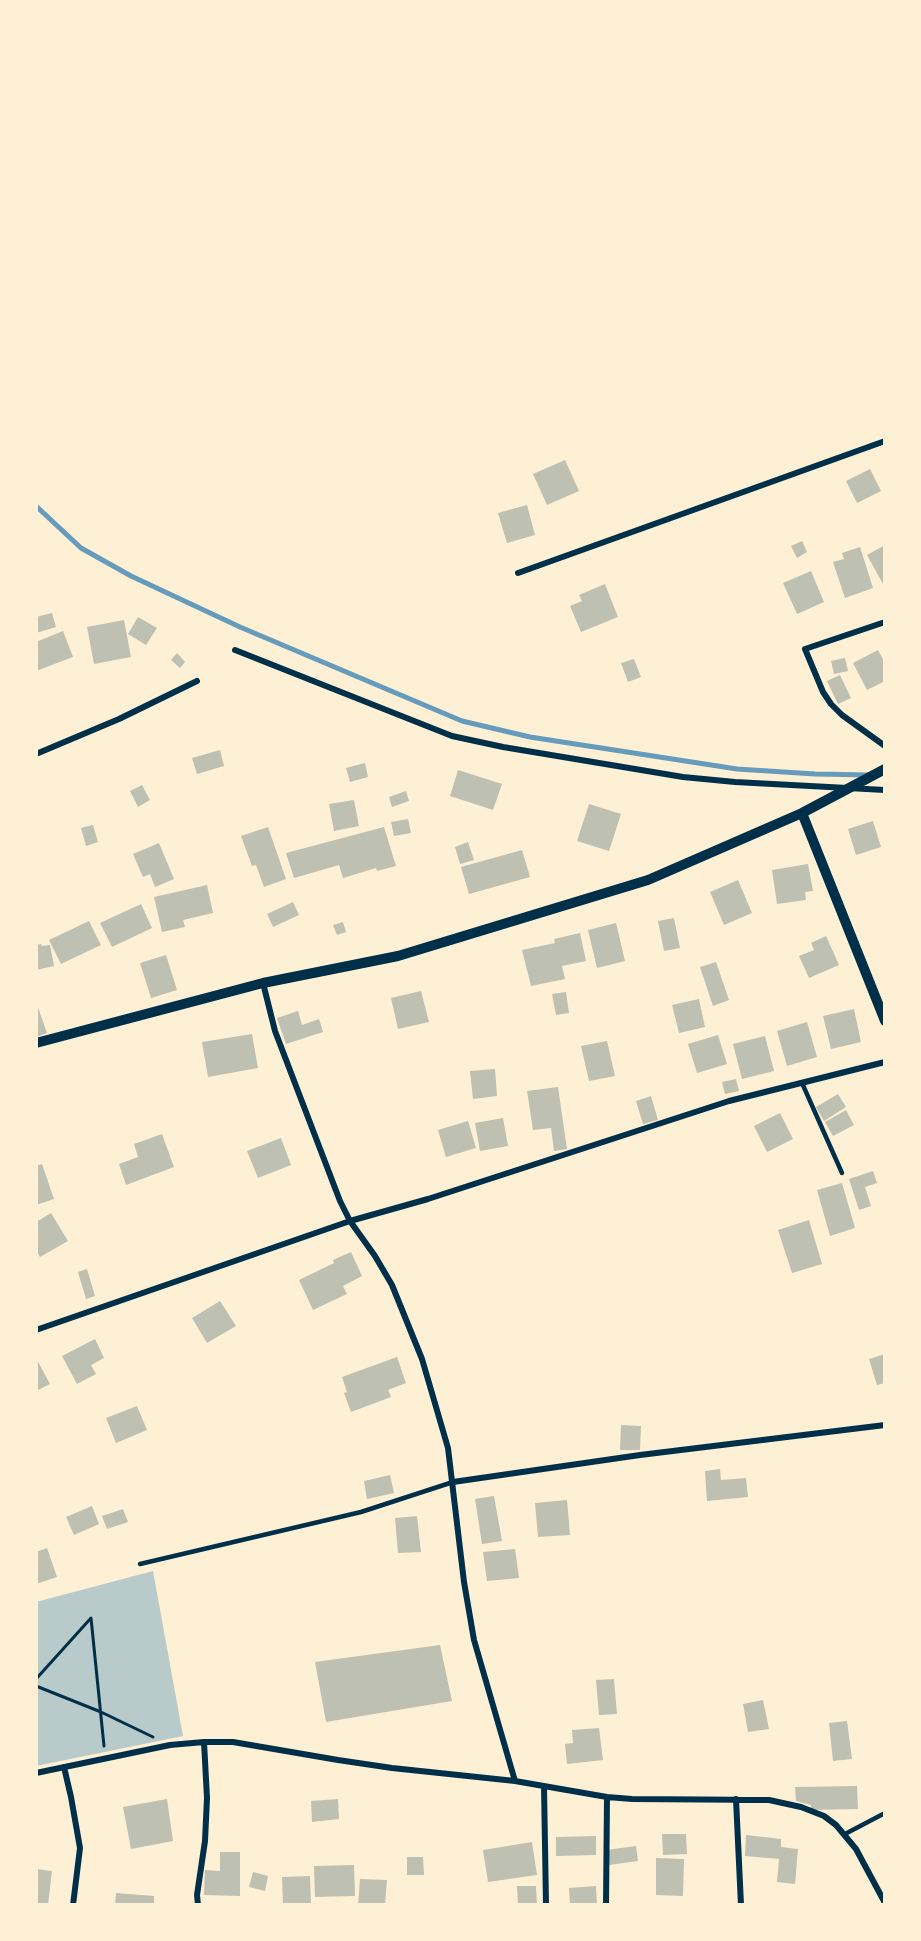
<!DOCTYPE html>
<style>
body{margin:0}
#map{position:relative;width:921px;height:1941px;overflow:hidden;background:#fdf0d5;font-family:"Crimson Pro",serif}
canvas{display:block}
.frame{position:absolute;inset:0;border:38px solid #fdf0d5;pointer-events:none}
</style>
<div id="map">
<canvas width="921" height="1941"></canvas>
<div class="frame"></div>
</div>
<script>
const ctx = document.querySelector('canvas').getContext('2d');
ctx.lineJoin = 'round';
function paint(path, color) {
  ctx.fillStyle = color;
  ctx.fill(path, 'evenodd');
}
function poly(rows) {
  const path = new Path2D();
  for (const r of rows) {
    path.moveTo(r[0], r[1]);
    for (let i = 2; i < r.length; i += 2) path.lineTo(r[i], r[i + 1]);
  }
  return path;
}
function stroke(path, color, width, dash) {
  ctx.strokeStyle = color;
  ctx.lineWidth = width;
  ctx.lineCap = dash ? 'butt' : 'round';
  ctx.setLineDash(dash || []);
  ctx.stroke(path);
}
const green = poly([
 [153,1571,183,1736,36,1766,36,1602]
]);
const stream = poly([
 [36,506,81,548,131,576,240,627,462,721,530,737,737,769,815,774,869,775]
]);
const building = poly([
 [565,460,579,491,547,505,533,474],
 [870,469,881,491,857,503,846,481],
 [527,505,535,535,507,543,498,513],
 [802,541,807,552,797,558,791,546],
 [885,545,885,583,883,584,867,555],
 [860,547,873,588,845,598,833,562,844,559,842,553],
 [811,571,824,602,797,614,783,583],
 [605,584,618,617,581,632,570,606,582,601,579,595],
 [52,613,56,627,36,633,36,617],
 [138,617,157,628,146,645,128,634],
 [124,620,131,657,94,664,87,627],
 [63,631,73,657,36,671,36,642],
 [878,650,885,663,885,681,867,690,853,663],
 [177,653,185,662,180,668,171,660],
 [845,658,848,671,834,674,831,661],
 [634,659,641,677,628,682,621,663],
 [840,675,851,698,838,704,827,681],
 [220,750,224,766,197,774,192,758],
 [365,763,368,777,350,782,346,768],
 [458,770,502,784,493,810,450,796],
 [142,785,150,800,138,807,130,791],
 [406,791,409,801,392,807,389,797],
 [354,800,359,826,334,831,329,804],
 [589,804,621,814,609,851,577,841],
 [408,819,411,833,394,836,391,822],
 [873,821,881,847,856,855,848,829],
 [93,825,98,842,86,846,81,828],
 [268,827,286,879,264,887,256,865,252,866,241,836],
 [384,827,396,866,377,871,376,868,343,878,339,865,294,878,286,853],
 [468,842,474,860,460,864,455,847],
 [159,843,174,879,155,887,150,874,143,877,133,854],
 [522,850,530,877,469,894,461,867],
 [808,864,813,891,805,892,806,900,777,904,772,870],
 [738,880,752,913,724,925,710,892],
 [207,885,213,913,183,920,185,927,162,932,154,897],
 [293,902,299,915,273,927,267,914],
 [141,904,152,928,112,947,100,923],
 [674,918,680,948,664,951,658,921],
 [89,921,101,945,61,964,49,940],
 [343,922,346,932,337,935,333,925],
 [616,923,625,961,597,968,588,930],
 [580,933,586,961,562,966,565,979,531,986,522,950,555,943,554,939],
 [826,936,839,965,809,978,799,956,814,950,811,943],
 [41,944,42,946,50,945,54,966,36,970,36,945],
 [166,955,177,990,151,998,140,963],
 [716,962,729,1000,713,1006,700,967],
 [421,991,429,1022,398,1029,391,998],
 [566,992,569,1013,556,1015,552,994],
 [699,999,705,1027,679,1033,672,1005],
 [36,1002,47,1033,36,1037],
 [854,1009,861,1042,831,1049,823,1016],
 [298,1011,302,1025,319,1019,323,1032,286,1044,277,1018],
 [807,1022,817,1057,787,1066,777,1031],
 [252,1034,258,1068,208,1077,202,1042],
 [718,1035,727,1064,697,1073,688,1044],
 [765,1036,774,1071,742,1079,733,1044],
 [607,1041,615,1076,589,1081,581,1046],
 [495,1069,497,1096,473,1099,470,1071],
 [736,1079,739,1091,725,1094,722,1082],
 [558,1087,567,1149,554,1151,551,1128,533,1130,527,1091],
 [838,1094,846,1107,824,1121,816,1107],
 [651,1096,658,1120,643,1124,636,1101],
 [846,1110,854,1125,833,1136,825,1122],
 [780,1113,793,1139,767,1152,754,1126],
 [503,1118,508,1146,480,1151,475,1123],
 [468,1121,476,1148,446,1157,438,1130],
 [162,1134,174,1167,126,1185,119,1164,138,1157,134,1144],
 [281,1138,291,1165,258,1178,247,1151],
 [42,1164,54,1199,36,1205,36,1166],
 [873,1171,877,1183,865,1187,871,1206,859,1210,849,1179],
 [842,1183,855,1228,830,1236,817,1190],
 [51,1213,68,1241,40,1257,36,1250,36,1222],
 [809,1220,822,1264,792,1273,778,1230],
 [351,1252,362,1276,343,1286,347,1294,313,1310,299,1280,334,1263,333,1260],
 [87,1269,95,1296,86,1299,78,1272],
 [220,1301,236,1326,207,1343,192,1318],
 [95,1339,104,1358,91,1365,96,1374,77,1384,62,1356],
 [885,1354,885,1383,877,1385,869,1359],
 [397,1357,406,1383,388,1390,391,1397,351,1412,344,1393,347,1392,342,1377],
 [36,1358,50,1384,36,1391],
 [137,1406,147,1430,116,1443,106,1418],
 [621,1425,641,1426,640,1450,620,1450],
 [720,1469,721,1480,746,1478,748,1497,707,1501,705,1471],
 [390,1475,394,1493,367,1499,364,1481],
 [494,1496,502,1541,482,1544,475,1499],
 [567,1500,570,1535,538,1537,535,1503],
 [92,1506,99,1524,74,1535,66,1517],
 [123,1509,128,1522,107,1529,102,1516],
 [417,1516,421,1552,398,1553,395,1518],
 [47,1548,57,1577,36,1584,36,1552],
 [515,1549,519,1578,487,1581,483,1552],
 [440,1645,452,1701,326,1722,315,1662],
 [614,1679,617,1714,599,1715,596,1680],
 [763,1700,769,1729,748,1732,743,1704],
 [847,1721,852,1759,833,1761,829,1723],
 [599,1728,603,1760,567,1764,565,1744,573,1743,572,1730],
 [857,1786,858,1809,811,1810,811,1805,796,1801,795,1787],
 [167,1799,173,1841,131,1849,123,1807],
 [338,1799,339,1819,312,1822,311,1801],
 [662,1834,686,1834,687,1854,663,1855],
 [746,1835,781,1839,781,1847,798,1849,795,1884,777,1882,779,1859,745,1856],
 [596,1836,596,1855,556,1856,556,1837],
 [532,1842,537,1875,488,1882,483,1850],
 [636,1846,638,1861,609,1865,606,1850],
 [220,1852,240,1852,240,1896,204,1895,205,1870,220,1871],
 [407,1857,423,1857,424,1875,407,1875],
 [656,1858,684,1859,683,1896,656,1895],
 [354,1865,355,1896,315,1897,314,1866],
 [36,1869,52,1871,48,1905,36,1905],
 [253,1872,268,1876,265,1891,249,1887],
 [310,1876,311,1905,283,1905,282,1877],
 [360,1879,387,1880,385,1905,358,1905],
 [517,1886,536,1886,537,1905,518,1905],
 [596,1886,597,1905,570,1905,569,1888],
 [116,1893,154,1896,154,1905,115,1905]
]);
const path = poly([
 [36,1679,91,1618,104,1746],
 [36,1686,101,1712,153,1737]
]);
const service = poly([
 [802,1083,842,1173],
 [140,1564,361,1512,453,1482],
 [845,1834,885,1813]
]);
const minor = poly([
 [518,573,885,441],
 [885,622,805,649,823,692,831,704,842,715,885,746],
 [235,650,452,736,503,747,683,777,735,782,885,790],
 [36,754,119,719,197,681],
 [263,983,275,1031,340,1201,350,1221,375,1256,392,1285,422,1359,448,1448,464,1582,474,1640,515,1781],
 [36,1330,350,1221,428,1199,729,1101,885,1062],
 [453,1482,640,1455,885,1425],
 [64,1767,71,1797,80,1848,73,1905],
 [36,1773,170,1745,204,1742,233,1742,338,1760,392,1768,515,1781,607,1797,632,1799,769,1800,801,1807,824,1816,836,1825,856,1849,885,1903],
 [544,1786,546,1905],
 [736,1799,741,1905],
 [198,1905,197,1895,205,1841,207,1798,204,1742],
 [606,1905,607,1797]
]);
const tertiary = poly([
 [802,813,885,1021],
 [36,1043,263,983,398,956,648,880,802,813,885,769]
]);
paint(green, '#b9caca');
stroke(stream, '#669bbc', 5);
paint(building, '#bec0b2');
stroke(path, '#003049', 3);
stroke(service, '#003049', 4.5);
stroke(minor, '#003049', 6);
stroke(tertiary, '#003049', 10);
</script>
